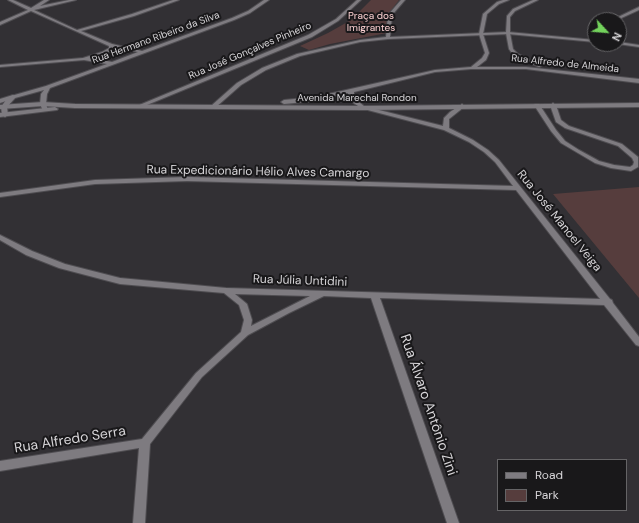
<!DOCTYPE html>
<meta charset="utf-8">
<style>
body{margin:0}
#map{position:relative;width:639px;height:523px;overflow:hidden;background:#323034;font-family:"DM Sans",sans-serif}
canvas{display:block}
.legend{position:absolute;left:497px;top:459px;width:130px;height:52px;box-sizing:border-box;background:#19181a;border:1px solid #656466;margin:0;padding:5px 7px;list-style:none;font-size:12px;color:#d7d5d8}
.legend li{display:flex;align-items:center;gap:8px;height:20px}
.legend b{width:20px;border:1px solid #656466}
.north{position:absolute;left:587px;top:12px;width:40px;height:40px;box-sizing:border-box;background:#19181a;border:1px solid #656466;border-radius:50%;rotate:116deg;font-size:11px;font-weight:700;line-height:16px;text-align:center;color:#d7d5d8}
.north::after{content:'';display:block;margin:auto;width:14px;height:18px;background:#73d25c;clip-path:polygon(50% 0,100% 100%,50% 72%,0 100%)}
</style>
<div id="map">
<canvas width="639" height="523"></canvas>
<ul class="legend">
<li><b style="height:5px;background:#7e7b80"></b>Road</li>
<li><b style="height:11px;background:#563d3d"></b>Park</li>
</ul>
<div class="north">N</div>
</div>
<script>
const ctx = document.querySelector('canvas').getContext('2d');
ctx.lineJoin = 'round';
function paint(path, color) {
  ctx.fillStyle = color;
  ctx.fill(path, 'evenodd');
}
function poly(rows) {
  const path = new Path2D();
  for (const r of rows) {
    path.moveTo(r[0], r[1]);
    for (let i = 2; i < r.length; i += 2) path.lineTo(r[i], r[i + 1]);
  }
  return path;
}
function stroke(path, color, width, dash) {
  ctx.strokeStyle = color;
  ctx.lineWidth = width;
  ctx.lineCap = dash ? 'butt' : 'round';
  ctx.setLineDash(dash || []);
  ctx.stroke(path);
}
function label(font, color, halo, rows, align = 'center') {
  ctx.font = font + ' "DM Sans",sans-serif';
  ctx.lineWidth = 4;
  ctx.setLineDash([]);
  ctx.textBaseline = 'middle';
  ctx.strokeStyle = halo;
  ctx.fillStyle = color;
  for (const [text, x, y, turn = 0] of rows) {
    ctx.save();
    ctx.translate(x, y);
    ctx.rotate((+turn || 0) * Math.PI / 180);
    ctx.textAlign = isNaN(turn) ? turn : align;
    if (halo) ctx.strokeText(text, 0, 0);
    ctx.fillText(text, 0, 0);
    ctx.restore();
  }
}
const green = poly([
 [371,0,399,0,389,13,386,26,387,33,330,44,309,50,300,46,328,33,351,20],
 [639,187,639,298,553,194]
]);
const service = poly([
 [553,103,556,105,561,120,569,126,622,144,638,157,638,167,631,171,611,168,595,163,561,143,551,131,534,105,535,104,539,104,556,130,565,141,579,150,599,161,614,165,630,167,633,165,634,162,632,158,618,146,565,128,556,122,550,105,553,103]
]);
const minor = poly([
 [8,0,13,0,31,8,44,0,49,0,40,6,69,0,76,0,34,10,77,30,132,14,173,0,179,0,134,16,81,31,112,44,142,51,232,18,248,11,264,0,269,0,250,13,234,20,50,88,47,94,46,104,48,110,47,111,43,111,40,104,41,94,44,90,15,98,7,107,8,115,5,117,2,115,1,107,6,100,11,96,46,86,107,64,84,60,0,67,0,65,83,58,102,52,109,48,109,46,31,11,0,25,0,22,28,10,8,0],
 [113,47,138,52,112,62,91,58,106,54,113,50,113,47],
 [357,0,361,0,338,21,312,37,142,107,137,106,308,35,336,19,357,0],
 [401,0,405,0,392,15,390,37,508,32,595,40,595,42,508,34,388,39,360,42,300,56,266,70,241,85,216,107,211,106,237,83,262,68,297,54,360,40,386,37,388,15,401,0],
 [639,7,639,10,617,20,612,20,639,7],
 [619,42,639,45,639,47,618,44,619,44,619,42],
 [462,104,465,106,464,107,449,119,449,128,473,140,488,150,499,160,610,299,612,300,613,303,639,337,639,346,636,345,604,305,380,298,459,523,447,523,371,298,324,296,289,313,248,335,202,377,150,444,145,523,133,523,139,448,0,471,0,461,142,439,196,373,241,332,244,320,239,305,224,293,120,284,59,268,26,255,0,240,0,235,32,251,65,264,120,278,226,288,600,299,516,190,187,181,95,184,0,197,0,193,95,180,187,177,513,186,495,162,484,152,469,142,444,130,360,108,363,106,443,126,444,118,450,112,462,104],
 [235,294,310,296,251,326,252,320,247,304,235,294]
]);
const tertiary = poly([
 [503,0,509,0,499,4,487,14,483,34,489,53,486,60,477,67,526,67,639,79,639,83,526,69,471,69,435,72,354,92,354,96,356,100,364,106,639,103,639,107,363,110,75,108,43,106,0,109,0,105,43,102,75,104,358,106,352,102,348,96,348,93,315,101,284,104,281,102,284,100,315,97,435,70,471,67,482,58,485,53,479,34,483,14,497,2,503,0],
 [533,0,538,0,515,11,510,17,510,33,513,49,518,54,541,65,541,66,539,67,514,56,509,49,506,33,507,16,513,9,533,0],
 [13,95,15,96,15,98,0,103,0,99,13,95],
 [55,107,58,109,57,110,0,117,0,113,55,107]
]);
const farParknames = [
 ["Praça dos",371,16],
 ["Imigrantes",371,28]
];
const farStreetnames = [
 ["Rua Hermano Ribeiro da Silva",156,38,-20],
 ["Rua José Gonçalves Pinheiro",250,51,-23],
 ["Rua Alfredo de Almeida",565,64,6],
 ["Avenida Marechal Rondon",357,98]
];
const streetNames = [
 ["Rua Expedicionário Hélio Alves Camargo",258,172,1],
 ["Rua José Manoel Veiga",559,221,51],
 ["Rua Júlia Untidini",300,281,2]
];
const nearStreetnames = [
 ["Rua Álvaro Antônio Zini",428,405,71],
 ["Rua Alfredo Serra",70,440,-9]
];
paint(green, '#563d3d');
stroke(service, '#4f4d51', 2);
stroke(minor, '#4f4d51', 2);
stroke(tertiary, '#4f4d51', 2);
paint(service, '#7e7b80');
paint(minor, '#7e7b80');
paint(tertiary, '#7e7b80');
label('10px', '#fed2d3', '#19181a', farParknames);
label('10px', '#d7d5d8', '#19181a', farStreetnames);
label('12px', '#d7d5d8', '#19181a', streetNames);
label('14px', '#d7d5d8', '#19181a', nearStreetnames);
</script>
